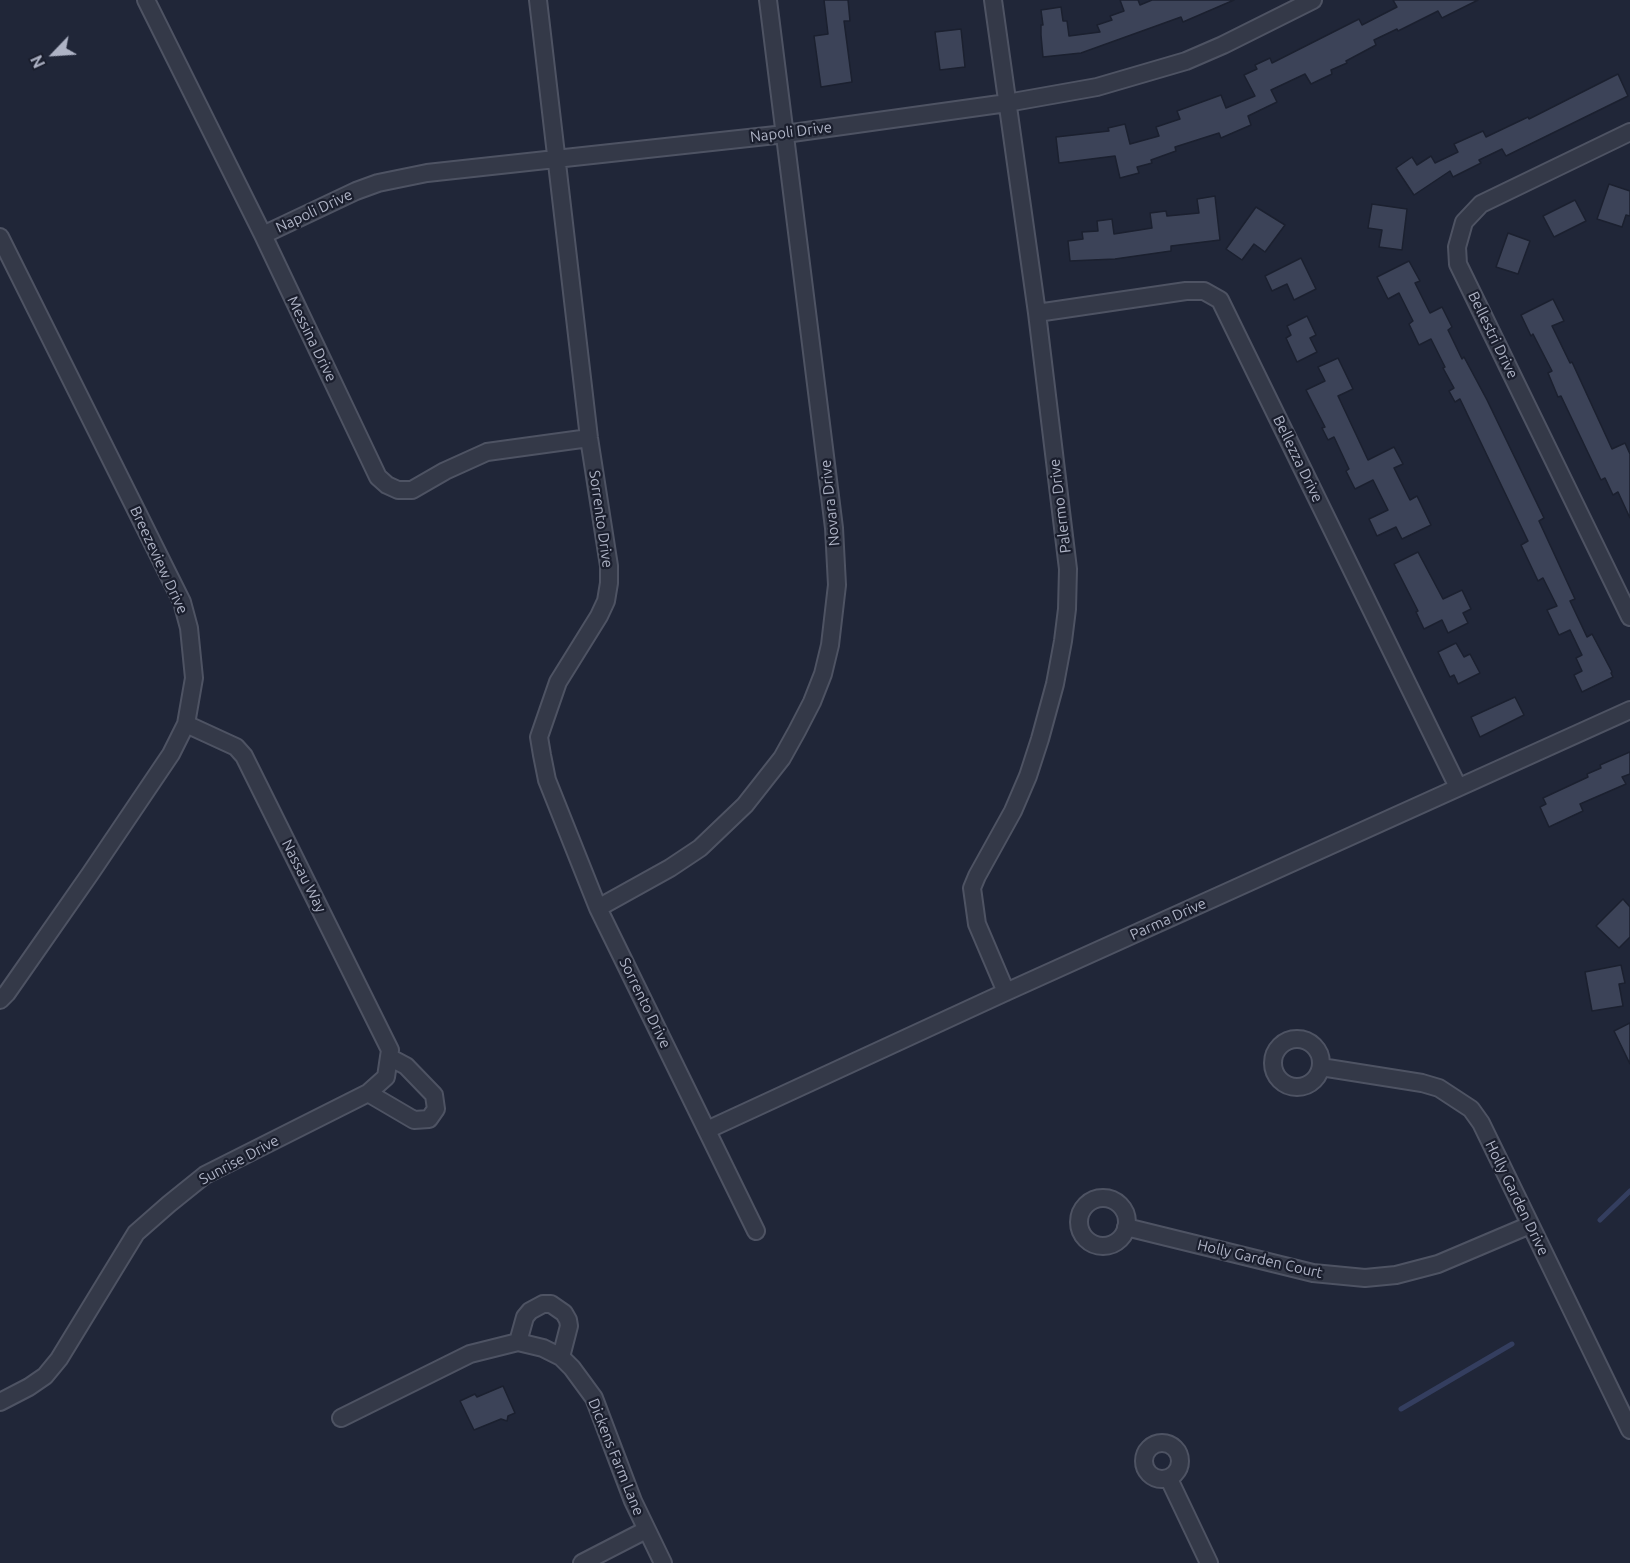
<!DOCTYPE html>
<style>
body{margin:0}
#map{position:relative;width:1630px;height:1563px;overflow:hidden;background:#202638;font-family:Ubuntu,sans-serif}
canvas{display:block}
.north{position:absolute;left:24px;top:24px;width:60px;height:60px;-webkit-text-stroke:4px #1a1e2d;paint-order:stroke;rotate:245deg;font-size:16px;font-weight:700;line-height:24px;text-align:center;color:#aeb3c5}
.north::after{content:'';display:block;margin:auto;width:21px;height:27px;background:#aeb3c5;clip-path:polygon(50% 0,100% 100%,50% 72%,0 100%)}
</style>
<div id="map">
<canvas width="1630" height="1563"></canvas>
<div class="north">N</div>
</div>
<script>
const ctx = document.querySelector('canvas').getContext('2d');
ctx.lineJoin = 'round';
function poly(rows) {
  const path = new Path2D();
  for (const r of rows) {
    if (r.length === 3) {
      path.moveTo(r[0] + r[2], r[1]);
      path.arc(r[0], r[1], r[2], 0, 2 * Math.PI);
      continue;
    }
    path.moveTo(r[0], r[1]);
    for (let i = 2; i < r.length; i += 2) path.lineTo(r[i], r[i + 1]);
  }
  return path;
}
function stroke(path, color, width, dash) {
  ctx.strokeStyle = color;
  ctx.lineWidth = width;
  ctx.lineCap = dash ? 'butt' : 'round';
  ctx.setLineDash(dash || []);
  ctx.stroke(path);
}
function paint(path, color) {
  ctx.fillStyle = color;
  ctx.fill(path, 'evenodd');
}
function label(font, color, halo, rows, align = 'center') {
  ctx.font = font + ' Ubuntu,sans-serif';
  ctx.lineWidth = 4.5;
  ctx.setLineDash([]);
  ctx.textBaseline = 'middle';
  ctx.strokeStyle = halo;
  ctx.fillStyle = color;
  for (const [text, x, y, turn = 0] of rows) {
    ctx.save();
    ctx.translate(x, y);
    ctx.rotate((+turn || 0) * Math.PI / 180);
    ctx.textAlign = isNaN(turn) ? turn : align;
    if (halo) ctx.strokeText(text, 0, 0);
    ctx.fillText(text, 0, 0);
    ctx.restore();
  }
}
const stream = poly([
 [1600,1220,1630,1191],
 [1401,1409,1512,1344]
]);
const building = poly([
 [824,0,848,0,850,21,844,21,852,82,821,87,814,36,828,34,824,0],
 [1120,0,1138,0,1140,5,1152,0,1234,0,1183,22,1181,17,1081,53,1043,57,1041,35,1041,25,1043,25,1041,10,1061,7,1063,21,1067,21,1069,36,1100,32,1097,25,1112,20,1110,16,1124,11,1120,0],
 [1393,0,1478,0,1442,18,1438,11,1398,31,1397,29,1374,40,1376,45,1346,61,1347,63,1331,70,1332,74,1311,84,1305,74,1271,90,1277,102,1248,116,1251,125,1221,138,1219,133,1175,147,1176,151,1151,160,1152,163,1137,167,1139,173,1120,178,1115,156,1059,163,1056,137,1109,131,1108,128,1125,124,1130,144,1159,136,1156,127,1180,119,1177,111,1221,95,1226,108,1255,96,1244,75,1257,69,1255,65,1270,58,1272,63,1359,19,1362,25,1397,7,1393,0],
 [961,29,965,67,940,70,935,32,961,29],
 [1618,74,1628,96,1506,156,1502,149,1479,160,1481,163,1453,177,1450,171,1414,195,1396,168,1412,157,1417,165,1431,156,1435,163,1458,152,1454,144,1483,131,1486,137,1528,117,1529,119,1618,74],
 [1609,184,1630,191,1630,216,1626,215,1622,227,1597,219,1609,184],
 [1215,196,1220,240,1171,246,1171,251,1115,259,1070,261,1068,241,1083,239,1082,232,1098,231,1097,221,1112,219,1114,234,1152,228,1150,213,1166,211,1167,216,1199,213,1197,199,1215,196],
 [1575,200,1586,221,1554,237,1543,216,1575,200],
 [1372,204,1407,209,1402,250,1379,247,1382,230,1368,228,1372,204],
 [1256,207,1285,225,1265,252,1254,244,1242,260,1226,249,1256,207],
 [1508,233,1530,241,1518,274,1496,267,1508,233],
 [1301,258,1316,289,1294,300,1287,284,1272,291,1265,276,1301,258],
 [1409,261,1420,281,1415,283,1430,313,1442,307,1452,327,1448,330,1462,359,1464,357,1487,400,1544,518,1539,521,1575,599,1570,601,1587,637,1592,634,1612,672,1611,673,1613,677,1582,692,1574,675,1582,671,1576,658,1582,655,1570,630,1559,635,1547,610,1557,606,1543,578,1538,581,1521,545,1528,541,1460,399,1455,402,1449,391,1454,388,1443,368,1445,367,1431,339,1419,345,1409,324,1413,321,1399,293,1388,299,1377,277,1409,261],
 [1553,299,1564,321,1552,326,1570,363,1572,362,1612,449,1625,443,1630,454,1630,518,1618,492,1613,495,1605,478,1601,480,1561,396,1558,397,1548,373,1552,371,1533,334,1531,336,1521,315,1553,299],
 [1307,316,1316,335,1310,338,1317,352,1297,362,1286,338,1291,335,1287,326,1307,316],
 [1338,358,1353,389,1338,396,1368,460,1394,447,1403,464,1394,468,1410,500,1417,496,1431,525,1402,539,1396,527,1377,536,1369,519,1388,510,1373,480,1355,489,1346,471,1349,469,1334,437,1328,440,1322,428,1325,427,1306,390,1325,381,1318,367,1338,358],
 [1418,552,1443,599,1462,590,1471,609,1463,613,1468,623,1448,633,1442,620,1424,629,1416,612,1418,611,1394,564,1418,552],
 [1456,643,1464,657,1470,654,1480,673,1458,684,1454,675,1450,677,1438,652,1456,643],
 [1515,697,1524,715,1480,737,1471,717,1515,697],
 [1630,752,1630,774,1622,777,1626,784,1580,804,1583,811,1549,827,1540,807,1546,804,1543,798,1588,777,1587,774,1601,768,1600,765,1630,752],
 [1623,899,1630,907,1630,937,1619,948,1596,926,1623,899],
 [1621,965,1625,983,1619,984,1623,1006,1592,1011,1585,972,1621,965],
 [1630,1023,1630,1064,1614,1031,1630,1023],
 [503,1386,515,1413,508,1416,507,1421,501,1419,474,1430,460,1401,475,1394,477,1397,503,1386]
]);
const minor = poly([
 [146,0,263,235,378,477,387,485,398,490,412,490,445,471,487,452,589,438],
 [538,0,589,438,609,566,609,583,606,601,599,616,558,682,539,737,542,755,547,780,598,908,756,1231],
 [993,0,1037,313,1068,569,1067,609,1063,641,1055,684,1040,739,1028,776,1013,811,977,876,972,888,977,924,1006,992],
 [1630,132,1481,204,1464,222,1457,247,1458,264,1630,617],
 [263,235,356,191,378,183,427,173,785,134,1007,103,1097,87,1186,61,1223,45,1313,0],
 [0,237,182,602,189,628,194,678,186,724,171,754,90,874,7,993,0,1000],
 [1037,313,1186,291,1204,291,1220,300,1458,787],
 [598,908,670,868,700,848,745,805,782,758,797,731,812,702,823,674,830,645,837,585,834,528,768,0],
 [1297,1063,24],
 [1321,1067,1422,1083,1439,1088,1471,1109,1481,1123,1630,1430],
 [368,1093,414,1120,429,1119,436,1109,434,1095,406,1066,389,1057],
 [707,1130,1006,992,1630,710],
 [1103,1222,24],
 [1126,1227,1313,1273,1365,1278,1396,1275,1438,1264,1530,1225],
 [518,1342,525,1317,530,1311,543,1304,551,1304,564,1313,568,1320,569,1326,561,1357],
 [0,1402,29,1387,45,1376,59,1359,136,1233,169,1204,205,1175,368,1093,386,1077,390,1050,244,756,236,747,186,724],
 [341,1418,470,1354,518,1342,543,1348,561,1357,572,1368,594,1398,633,1501,663,1563],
 [1162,1461,18],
 [1169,1479,1209,1563],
 [582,1563,646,1530]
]);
const streetNames = [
 ["Napoli Drive",791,132,-7],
 ["Napoli Drive",314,211,-25],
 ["Bellestri Drive",1493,335,64],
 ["Messina Drive",312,339,64],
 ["Bellezza Drive",1298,459,64],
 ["Novara Drive",830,503,-96],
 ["Palermo Drive",1060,506,-97],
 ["Sorrento Drive",601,519,82],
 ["Breezeview Drive",159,560,65],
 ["Nassau Way",304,876,63],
 ["Parma Drive",1168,919,-24],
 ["Sorrento Drive",645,1003,64],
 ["Sunrise Drive",239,1160,-28],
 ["Holly Garden Drive",1517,1198,64],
 ["Holly Garden Court",1260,1259,13],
 ["Dickens Farm Lane",616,1457,68]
];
stroke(stream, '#343e5f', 5);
paint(building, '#3c4358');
stroke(building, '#1b202f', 1.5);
stroke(minor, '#4e5363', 20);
stroke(minor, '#343948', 16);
label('15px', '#aeb3c5', '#1a1e2d', streetNames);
</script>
